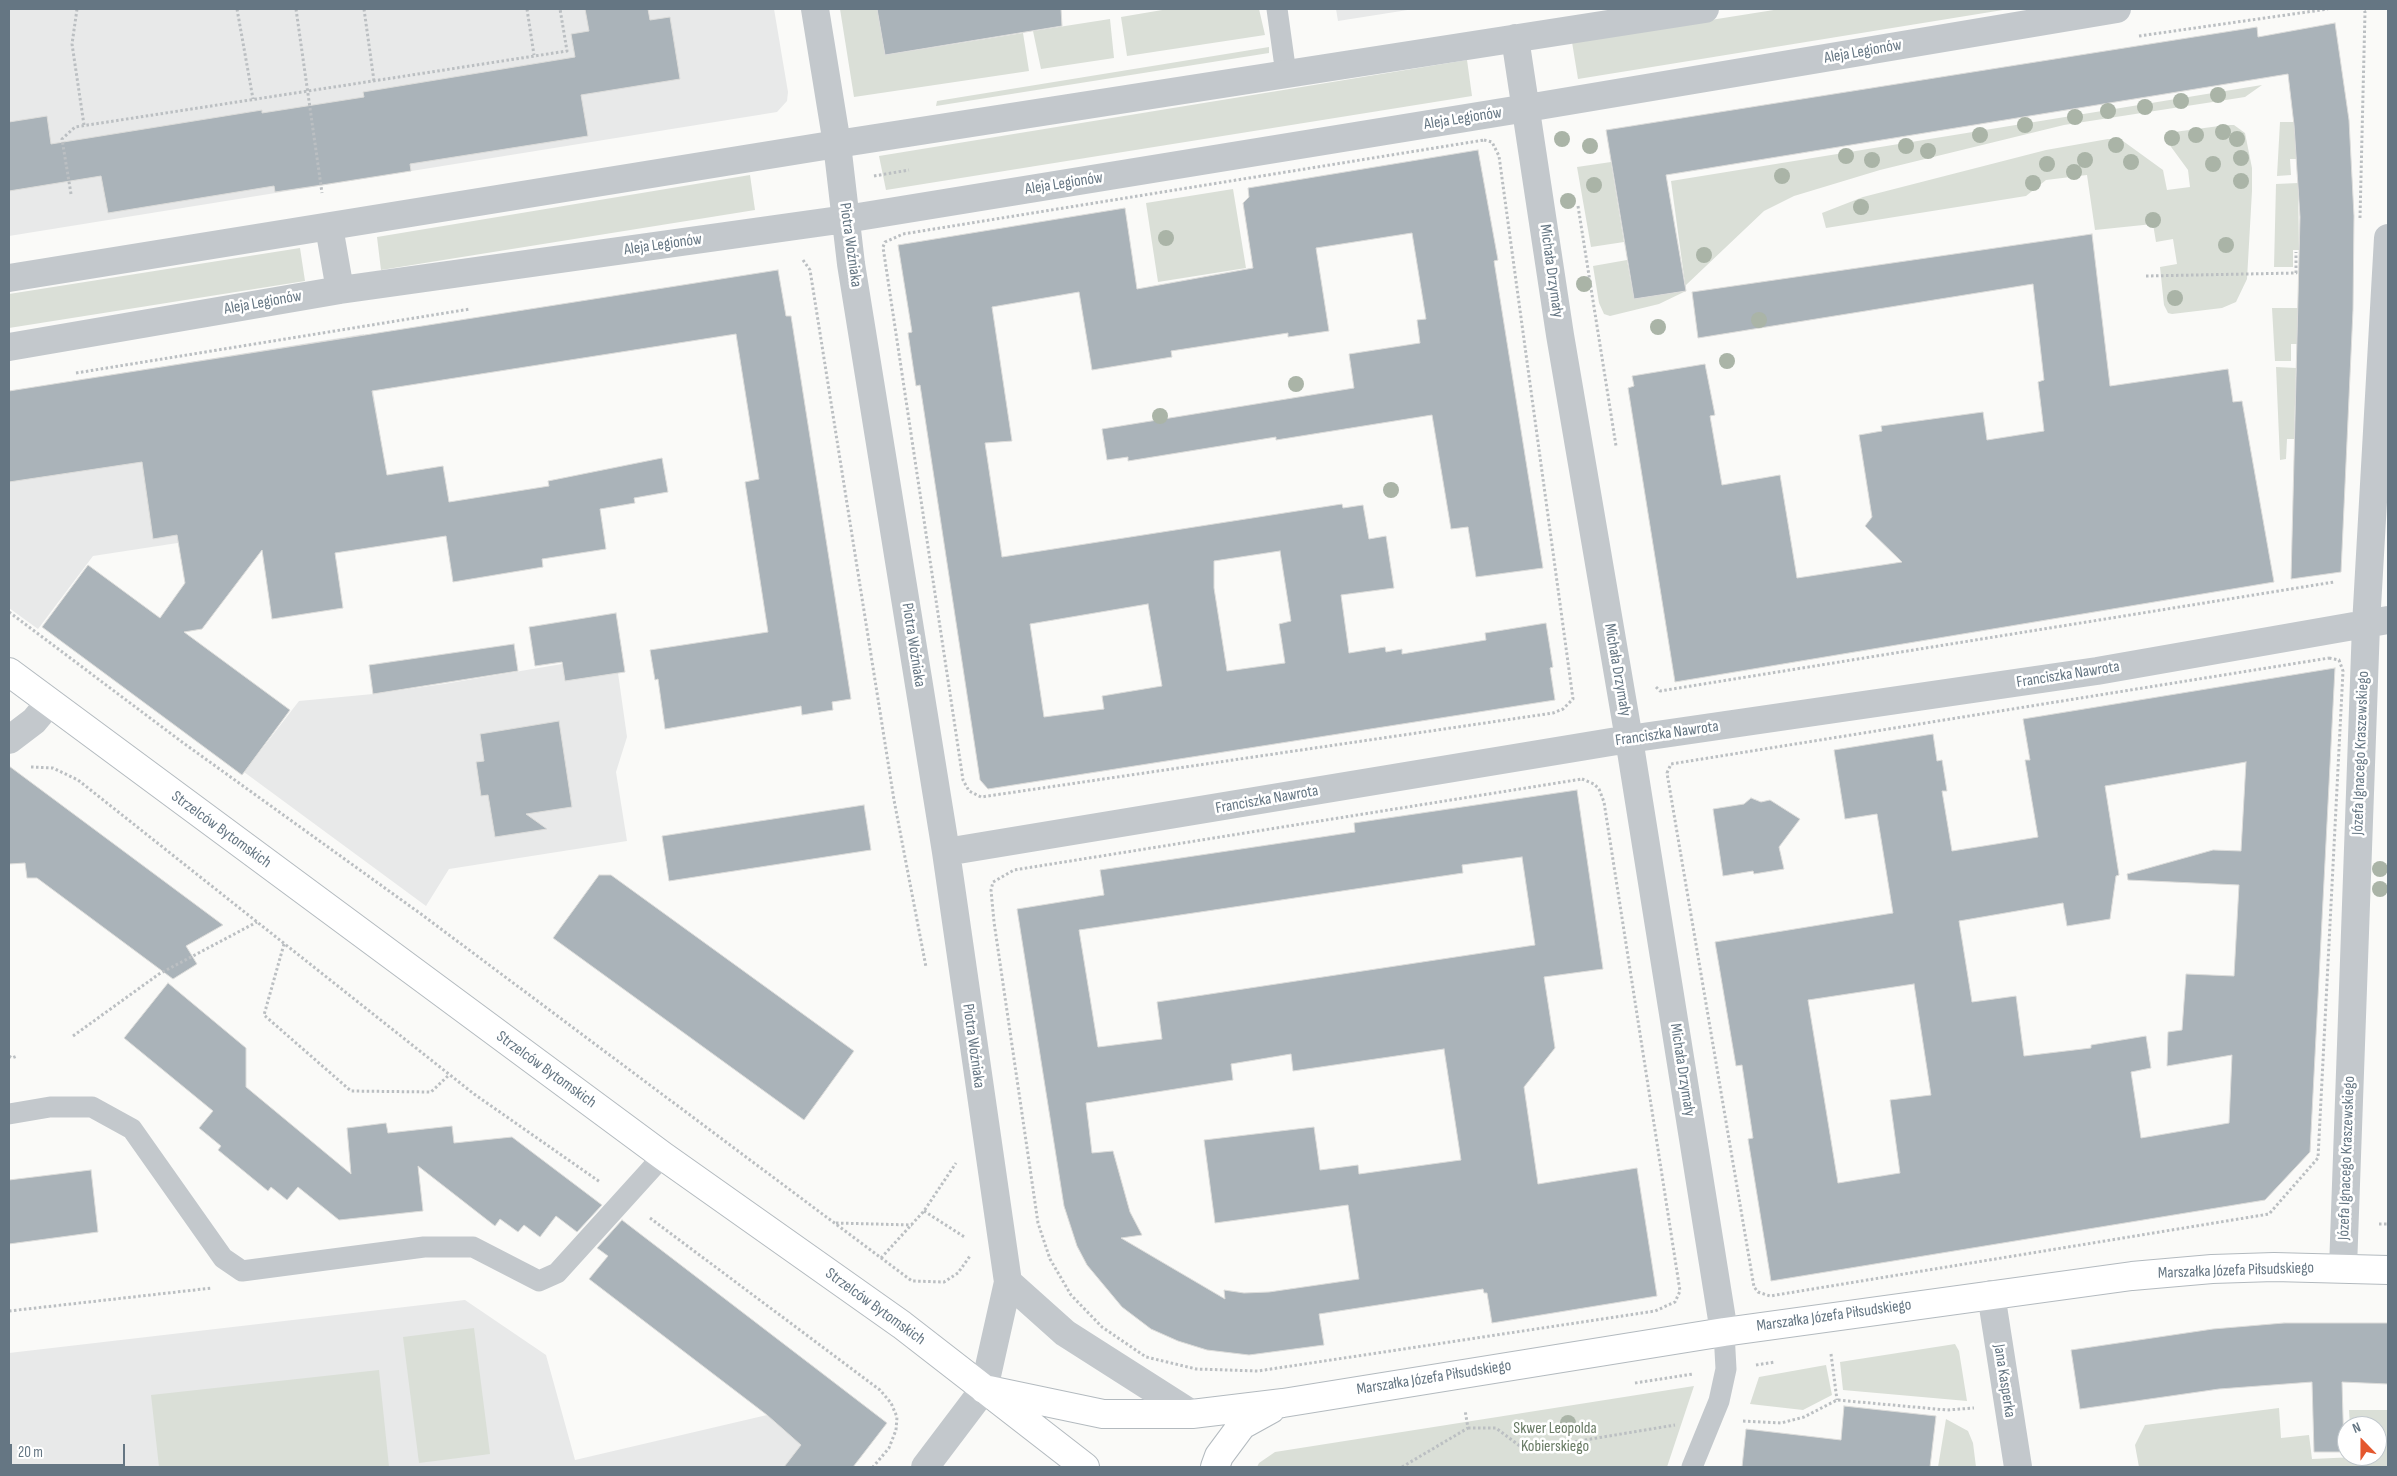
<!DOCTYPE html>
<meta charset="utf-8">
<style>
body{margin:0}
#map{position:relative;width:2397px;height:1476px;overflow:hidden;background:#fafaf8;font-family:"Sofia Sans Condensed",sans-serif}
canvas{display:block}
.frame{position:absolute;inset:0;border:10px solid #657683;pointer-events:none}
.north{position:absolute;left:2337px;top:1416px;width:50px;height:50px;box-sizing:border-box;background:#fff;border:1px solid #c1c8cd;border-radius:50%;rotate:338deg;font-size:14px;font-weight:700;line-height:20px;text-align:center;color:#657683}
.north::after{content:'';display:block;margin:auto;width:18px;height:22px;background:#e4572e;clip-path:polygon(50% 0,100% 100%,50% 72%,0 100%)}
.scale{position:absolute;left:10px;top:1444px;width:115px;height:22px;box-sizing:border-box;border:2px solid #657683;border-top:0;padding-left:6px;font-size:15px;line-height:18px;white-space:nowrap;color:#657683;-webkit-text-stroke:4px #fff;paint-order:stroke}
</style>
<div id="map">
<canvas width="2397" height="1476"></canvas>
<div class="frame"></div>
<div class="north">N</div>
<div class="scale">20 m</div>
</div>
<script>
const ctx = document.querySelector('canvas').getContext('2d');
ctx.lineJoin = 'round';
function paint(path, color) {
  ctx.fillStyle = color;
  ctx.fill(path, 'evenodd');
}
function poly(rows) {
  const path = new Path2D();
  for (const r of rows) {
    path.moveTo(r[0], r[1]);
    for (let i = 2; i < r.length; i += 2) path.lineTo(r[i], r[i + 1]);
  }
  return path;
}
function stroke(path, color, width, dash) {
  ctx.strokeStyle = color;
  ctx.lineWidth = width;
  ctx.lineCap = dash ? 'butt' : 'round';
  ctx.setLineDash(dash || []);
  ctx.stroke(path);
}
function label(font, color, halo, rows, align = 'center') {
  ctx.font = font + ' "Sofia Sans Condensed",sans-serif';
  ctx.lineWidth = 5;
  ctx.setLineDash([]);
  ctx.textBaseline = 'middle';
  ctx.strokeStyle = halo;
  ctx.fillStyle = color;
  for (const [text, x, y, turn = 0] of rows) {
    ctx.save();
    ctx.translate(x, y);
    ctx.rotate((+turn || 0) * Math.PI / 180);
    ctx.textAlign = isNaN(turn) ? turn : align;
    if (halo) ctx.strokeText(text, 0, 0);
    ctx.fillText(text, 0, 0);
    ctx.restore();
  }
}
const built = poly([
 [9,9,774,9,788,92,787,101,777,112,9,236],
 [1336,9,1414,9,1338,21],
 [364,334,392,510,93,556,38,629,9,608,9,391],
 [562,664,565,681,618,673,627,737,616,772,627,841,449,869,426,906,244,772,299,701,373,694,444,684],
 [465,1300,546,1355,575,1460,767,1415,808,1362,887,1423,853,1467,9,1467,9,1353]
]);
const green = poly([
 [840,9,877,9,885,55,1023,33,1029,71,854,97],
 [1168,9,1259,9,1265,35,1127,56,1121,17],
 [1780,9,2009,9,1578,79,1572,42],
 [1110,19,1114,58,1041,69,1033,31],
 [1269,47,1269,53,936,106,937,101],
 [1467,60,1472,96,886,190,879,156],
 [2262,85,2245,97,2064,125,1880,170,1794,196,1764,211,1686,285,1686,291,1659,304,1610,316,1604,314,1599,303,1593,266,1627,260,1634,299,1686,291,1671,181],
 [2280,122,2294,122,2297,159,2290,159,2291,175,2277,176],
 [2227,125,2234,125,2245,133,2252,168,2252,191,2247,279,2236,302,2222,308,2172,314,2168,313,2164,305,2160,267,2177,264,2173,239,2156,242,2153,224,2095,230,2087,175,2046,180,2026,196,1826,228,1822,213,1863,197,2046,150,2108,139,2123,141,2163,170,2167,190,2190,187,2188,170,2166,140,2169,134,2174,132],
 [1611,162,1624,242,1591,247,1577,167],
 [750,175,755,210,381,270,377,237],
 [2298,183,2299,250,2293,250,2293,267,2274,267,2276,184],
 [1233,189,1246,268,1158,282,1146,203],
 [300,248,305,281,9,328,9,294],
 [2272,308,2298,308,2297,344,2291,344,2291,361,2275,361],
 [2276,367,2296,368,2294,439,2287,439,2286,459,2280,460],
 [474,1328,490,1454,419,1463,403,1337],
 [1955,1344,1959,1351,1967,1401,1843,1390,1840,1362],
 [1826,1365,1832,1395,1803,1410,1750,1404,1759,1377],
 [379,1370,389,1467,159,1467,151,1395],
 [1694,1386,1667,1467,1257,1467,1259,1463,1275,1452],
 [2279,1408,2281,1438,2309,1435,2312,1459,2377,1456,2377,1426,2350,1426,2349,1410,2388,1410,2388,1467,2139,1467,2135,1445,2145,1425],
 [1946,1419,1968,1431,1973,1443,1976,1467,1938,1467]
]);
const building = poly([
 [585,9,648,9,650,20,670,17,680,79,581,95,588,136,410,164,411,171,322,185,275,192,274,186,108,213,101,176,9,191,9,122,47,116,51,144,262,110,262,113,364,97,363,92,575,57,571,34,589,31,585,9],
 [877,9,1061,9,1062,26,885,55,877,9],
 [2335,23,2349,120,2354,216,2353,310,2341,572,2291,579,2300,217,2294,125,2288,74,1666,175,1686,291,1634,299,1606,130,2257,27,2258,37,2335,23],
 [1478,150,1498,260,1494,261,1543,568,1476,577,1468,527,1451,529,1432,415,1276,440,1276,437,1128,461,1128,457,1107,460,1102,429,1354,388,1349,354,1420,343,1417,320,1426,319,1412,233,1316,248,1329,331,1288,337,1288,333,1171,351,1172,357,1092,370,1079,292,992,307,1012,441,985,443,1002,557,1342,504,1343,508,1363,505,1369,539,1386,536,1394,588,1341,595,1349,653,1385,647,1386,652,1402,649,1402,654,1486,640,1485,633,1546,623,1553,667,1550,668,1555,700,988,789,980,780,920,385,916,386,908,333,912,332,898,245,1125,208,1137,289,1253,268,1243,203,1249,197,1248,188,1478,150],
 [1280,551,1291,621,1279,624,1285,663,1227,671,1214,588,1214,561,1280,551],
 [1148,604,1162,686,1102,696,1104,709,1044,717,1030,624,1148,604],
 [2092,234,2110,386,2228,369,2233,402,2242,401,2274,582,1675,682,1628,388,1634,386,1632,376,1705,364,1715,415,1710,416,1722,485,1780,475,1797,578,1902,562,1865,526,1872,517,1859,435,1882,431,1881,426,1983,412,1987,440,2044,431,2038,382,2044,380,2033,284,1698,338,1692,292,2092,234],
 [778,270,786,316,791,316,851,699,832,702,833,710,802,715,801,706,665,729,658,679,655,680,650,650,768,632,745,482,759,479,736,334,372,391,387,475,443,466,449,502,549,486,548,481,662,458,668,492,634,498,635,503,600,509,606,549,542,559,543,567,453,582,446,536,335,553,343,608,272,619,262,550,202,629,184,632,290,710,242,775,42,627,88,565,160,618,185,583,177,535,153,539,142,462,9,482,9,391,778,270],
 [616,613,625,672,565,681,562,662,535,666,529,627,616,613],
 [514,644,518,671,373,694,369,665,514,644],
 [2335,668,2310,1152,2265,1200,1771,1281,1748,1139,1753,1138,1742,1065,1736,1066,1715,942,1893,913,1877,814,1845,819,1834,750,1933,734,1937,761,1942,760,1947,791,1942,791,1952,851,1996,844,2038,837,2025,760,2030,760,2023,719,2335,668],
 [2246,762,2241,851,2213,850,2127,874,2128,880,2239,885,2234,976,2186,974,2182,1030,2168,1032,2167,1066,2232,1055,2229,1123,2141,1138,2131,1072,2151,1068,2146,1036,2091,1045,2091,1048,2024,1056,2016,996,1972,1002,1959,921,2063,903,2067,926,2110,919,2116,876,2119,875,2105,786,2246,762],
 [1914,984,1931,1095,1890,1100,1900,1173,1838,1183,1808,1000,1914,984],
 [559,721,572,807,526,814,547,829,495,837,488,795,481,796,476,762,484,761,480,734,559,721],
 [9,766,223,925,186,946,197,964,173,979,37,878,27,878,25,863,9,864,9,766],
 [1577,790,1603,969,1544,977,1555,1048,1524,1087,1538,1184,1637,1168,1657,1296,1492,1323,1487,1293,1484,1293,1483,1289,1319,1314,1324,1345,1249,1355,1207,1350,1178,1341,1151,1329,1122,1307,1087,1265,1077,1246,1064,1206,1017,909,1104,895,1100,870,1355,832,1354,823,1577,790],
 [1522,857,1535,945,1157,1002,1162,1039,1098,1047,1079,930,1463,873,1462,865,1522,857],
 [1444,1049,1461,1160,1359,1174,1358,1165,1320,1170,1314,1127,1204,1140,1215,1223,1348,1205,1359,1279,1269,1292,1244,1293,1224,1290,1225,1299,1121,1238,1142,1235,1130,1212,1113,1151,1092,1153,1086,1103,1233,1080,1231,1064,1291,1054,1293,1071,1444,1049],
 [1751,798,1761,802,1770,800,1800,819,1779,847,1784,869,1754,874,1753,871,1723,876,1713,809,1744,804,1751,798],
 [864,805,871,850,669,881,662,836,864,805],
 [599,875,611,875,854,1051,804,1120,553,938,599,875],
 [168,983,246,1048,246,1087,351,1174,347,1128,386,1123,388,1133,452,1126,454,1143,512,1137,602,1205,577,1232,556,1216,540,1237,524,1225,518,1232,500,1219,495,1226,418,1166,423,1211,339,1220,298,1187,287,1200,271,1187,268,1191,218,1150,221,1146,199,1128,213,1111,124,1038,168,983],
 [91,1170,98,1232,9,1244,9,1180,91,1170],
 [622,1220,887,1423,853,1467,784,1467,801,1445,767,1415,589,1279,608,1256,597,1248,622,1220],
 [2284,1323,2388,1323,2388,1384,2342,1382,2344,1452,2314,1452,2312,1382,2219,1389,2080,1409,2071,1350,2213,1329,2284,1323],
 [1844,1406,1936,1416,1930,1467,1742,1467,1746,1429,1841,1440,1844,1406]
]);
const path = poly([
 [77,9,72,44,84,125],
 [237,9,253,99],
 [296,9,322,193],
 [364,9,374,81],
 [527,9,534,55],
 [2139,36,2328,9],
 [1484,140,1492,142,1499,156,1573,699,1563,709,1553,713,981,797,969,791,963,780,883,247,885,242,903,234,1484,140],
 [874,176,909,170],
 [71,194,62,139,75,127,567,51,560,9],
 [1578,206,1616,446],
 [2360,218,2365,12,2363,9],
 [803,260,810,270,894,800,926,967],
 [2146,276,2296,273,2296,252],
 [76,373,470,309],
 [9,612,182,742,421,914,912,1281,944,1282,958,1273,970,1256],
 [2329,658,2339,660,2343,671,2318,1158,2269,1214,1770,1296,1758,1292,1754,1287,1667,773,1671,764,2329,658],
 [1656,687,1660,691,2334,582],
 [31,767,53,768,78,780,474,1094,600,1182],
 [1582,779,1594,784,1599,789,1604,802,1680,1291,1675,1302,1655,1311,1258,1371,1196,1369,1146,1357,1102,1327,1071,1295,1050,1259,1038,1223,994,922,991,890,993,882,1014,870,1582,779],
 [284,944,264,1015,351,1091,431,1092,449,1075],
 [73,1036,159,974,257,922],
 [9,1056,12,1058,17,1056],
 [924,1211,966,1238],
 [650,1218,880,1390,891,1403,897,1417,896,1430,889,1448,873,1467],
 [836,1223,912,1225],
 [2379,1224,2388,1224],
 [881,1258,924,1211,956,1163],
 [9,1311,212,1288],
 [1831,1354,1837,1400],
 [1756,1365,1775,1362],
 [1635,1383,1693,1374],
 [1743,1421,1781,1423,1804,1417,1837,1400,1947,1410,1974,1408],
 [1468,1428,1496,1428,1525,1450,1675,1425],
 [1402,1467,1468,1428,1465,1410]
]);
const lane = poly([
 [1277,9,1286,74],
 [9,1114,50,1107,92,1107,132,1129,223,1258,242,1271,424,1247,473,1247,539,1281,557,1273,663,1156],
 [1692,1467,1719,1401,1726,1369,1724,1332]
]);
const street = poly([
 [815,9,837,144,851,264,946,852,1008,1282,984,1389,925,1467],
 [1515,38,1560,335,1629,739,1724,1332],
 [329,227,340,290],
 [9,278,837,144,1705,9],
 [9,347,340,290,846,219,1527,108,2117,9],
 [9,740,34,721,49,703],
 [946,852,1629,739,2097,671,2388,620],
 [2343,1268,2366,625,2388,238],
 [1008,1282,1065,1333,1192,1414],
 [1991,1294,2018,1467]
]);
const secondary = poly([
 [9,672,663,1156,902,1325,1085,1467],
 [984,1389,1103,1414,1192,1414,1283,1403,1724,1332,2132,1276,2212,1269,2274,1267,2388,1270],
 [1215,1467,1219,1456,1242,1425,1271,1409]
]);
const trees = [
 [2218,95],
 [2181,101],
 [2145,107],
 [2108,111],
 [2075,117],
 [2025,125],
 [2223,132],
 [1980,135],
 [2196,135],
 [2172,138],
 [1562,139],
 [2237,139],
 [2116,145],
 [1590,146],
 [1906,146],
 [1928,151],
 [1846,156],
 [2241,158],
 [1872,160],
 [2085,160],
 [2131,162],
 [2047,164],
 [2213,164],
 [2074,172],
 [1782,176],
 [2241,181],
 [2033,183],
 [1594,185],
 [1568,201],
 [1861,207],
 [2153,220],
 [1166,238],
 [2226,245],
 [1704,255],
 [1584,284],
 [2175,298],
 [1759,320],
 [1658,327],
 [1727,361],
 [1296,384],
 [1160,416],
 [1391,490],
 [2380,869],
 [2380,889],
 [1568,1423]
];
const streetNames = [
 ["Aleja Legionów",1863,52,-10],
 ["Aleja Legionów",1463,119,-9],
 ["Aleja Legionów",1064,184,-9],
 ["Aleja Legionów",663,245,-8],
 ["Piotra Woźniaka",850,245,82],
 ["Michała Drzymały",1551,271,82],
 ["Aleja Legionów",263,303,-10],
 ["Piotra Woźniaka",913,645,81],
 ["Michała Drzymały",1617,670,80],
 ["Franciszka Nawrota",2068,675,-9],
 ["Franciszka Nawrota",1667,734,-8],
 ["Józefa Ignacego Kraszewskiego",2361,753,-88],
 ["Franciszka Nawrota",1267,800,-10],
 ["Strzelców Bytomskich",221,830,36],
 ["Piotra Woźniaka",973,1046,82],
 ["Strzelców Bytomskich",546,1070,36],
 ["Michała Drzymały",1682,1070,81],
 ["Józefa Ignacego Kraszewskiego",2347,1158,-88],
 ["Marszałka Józefa Piłsudskiego",2236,1271,-2],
 ["Strzelców Bytomskich",875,1307,36],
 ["Marszałka Józefa Piłsudskiego",1834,1316,-8],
 ["Marszałka Józefa Piłsudskiego",1434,1378,-9],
 ["Jana Kasperka",2004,1381,81]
];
const parkNames = [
 ["Skwer Leopolda",1555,1429],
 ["Kobierskiego",1555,1447]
];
paint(built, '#e8e9e9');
paint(green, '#dadfd7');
paint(building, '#aab3b9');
stroke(building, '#dcdcda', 1);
stroke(secondary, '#b3babf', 30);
stroke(path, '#bbbfc2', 3, [2.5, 2.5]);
stroke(lane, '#c3c8cc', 21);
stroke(street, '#c3c8cc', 28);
stroke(secondary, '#fff', 28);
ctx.fillStyle = '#aab4a7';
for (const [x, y] of trees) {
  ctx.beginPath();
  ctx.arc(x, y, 8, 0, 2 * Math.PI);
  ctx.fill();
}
label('16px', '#657683', '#fff', streetNames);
label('16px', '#687a64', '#fff', parkNames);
</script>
